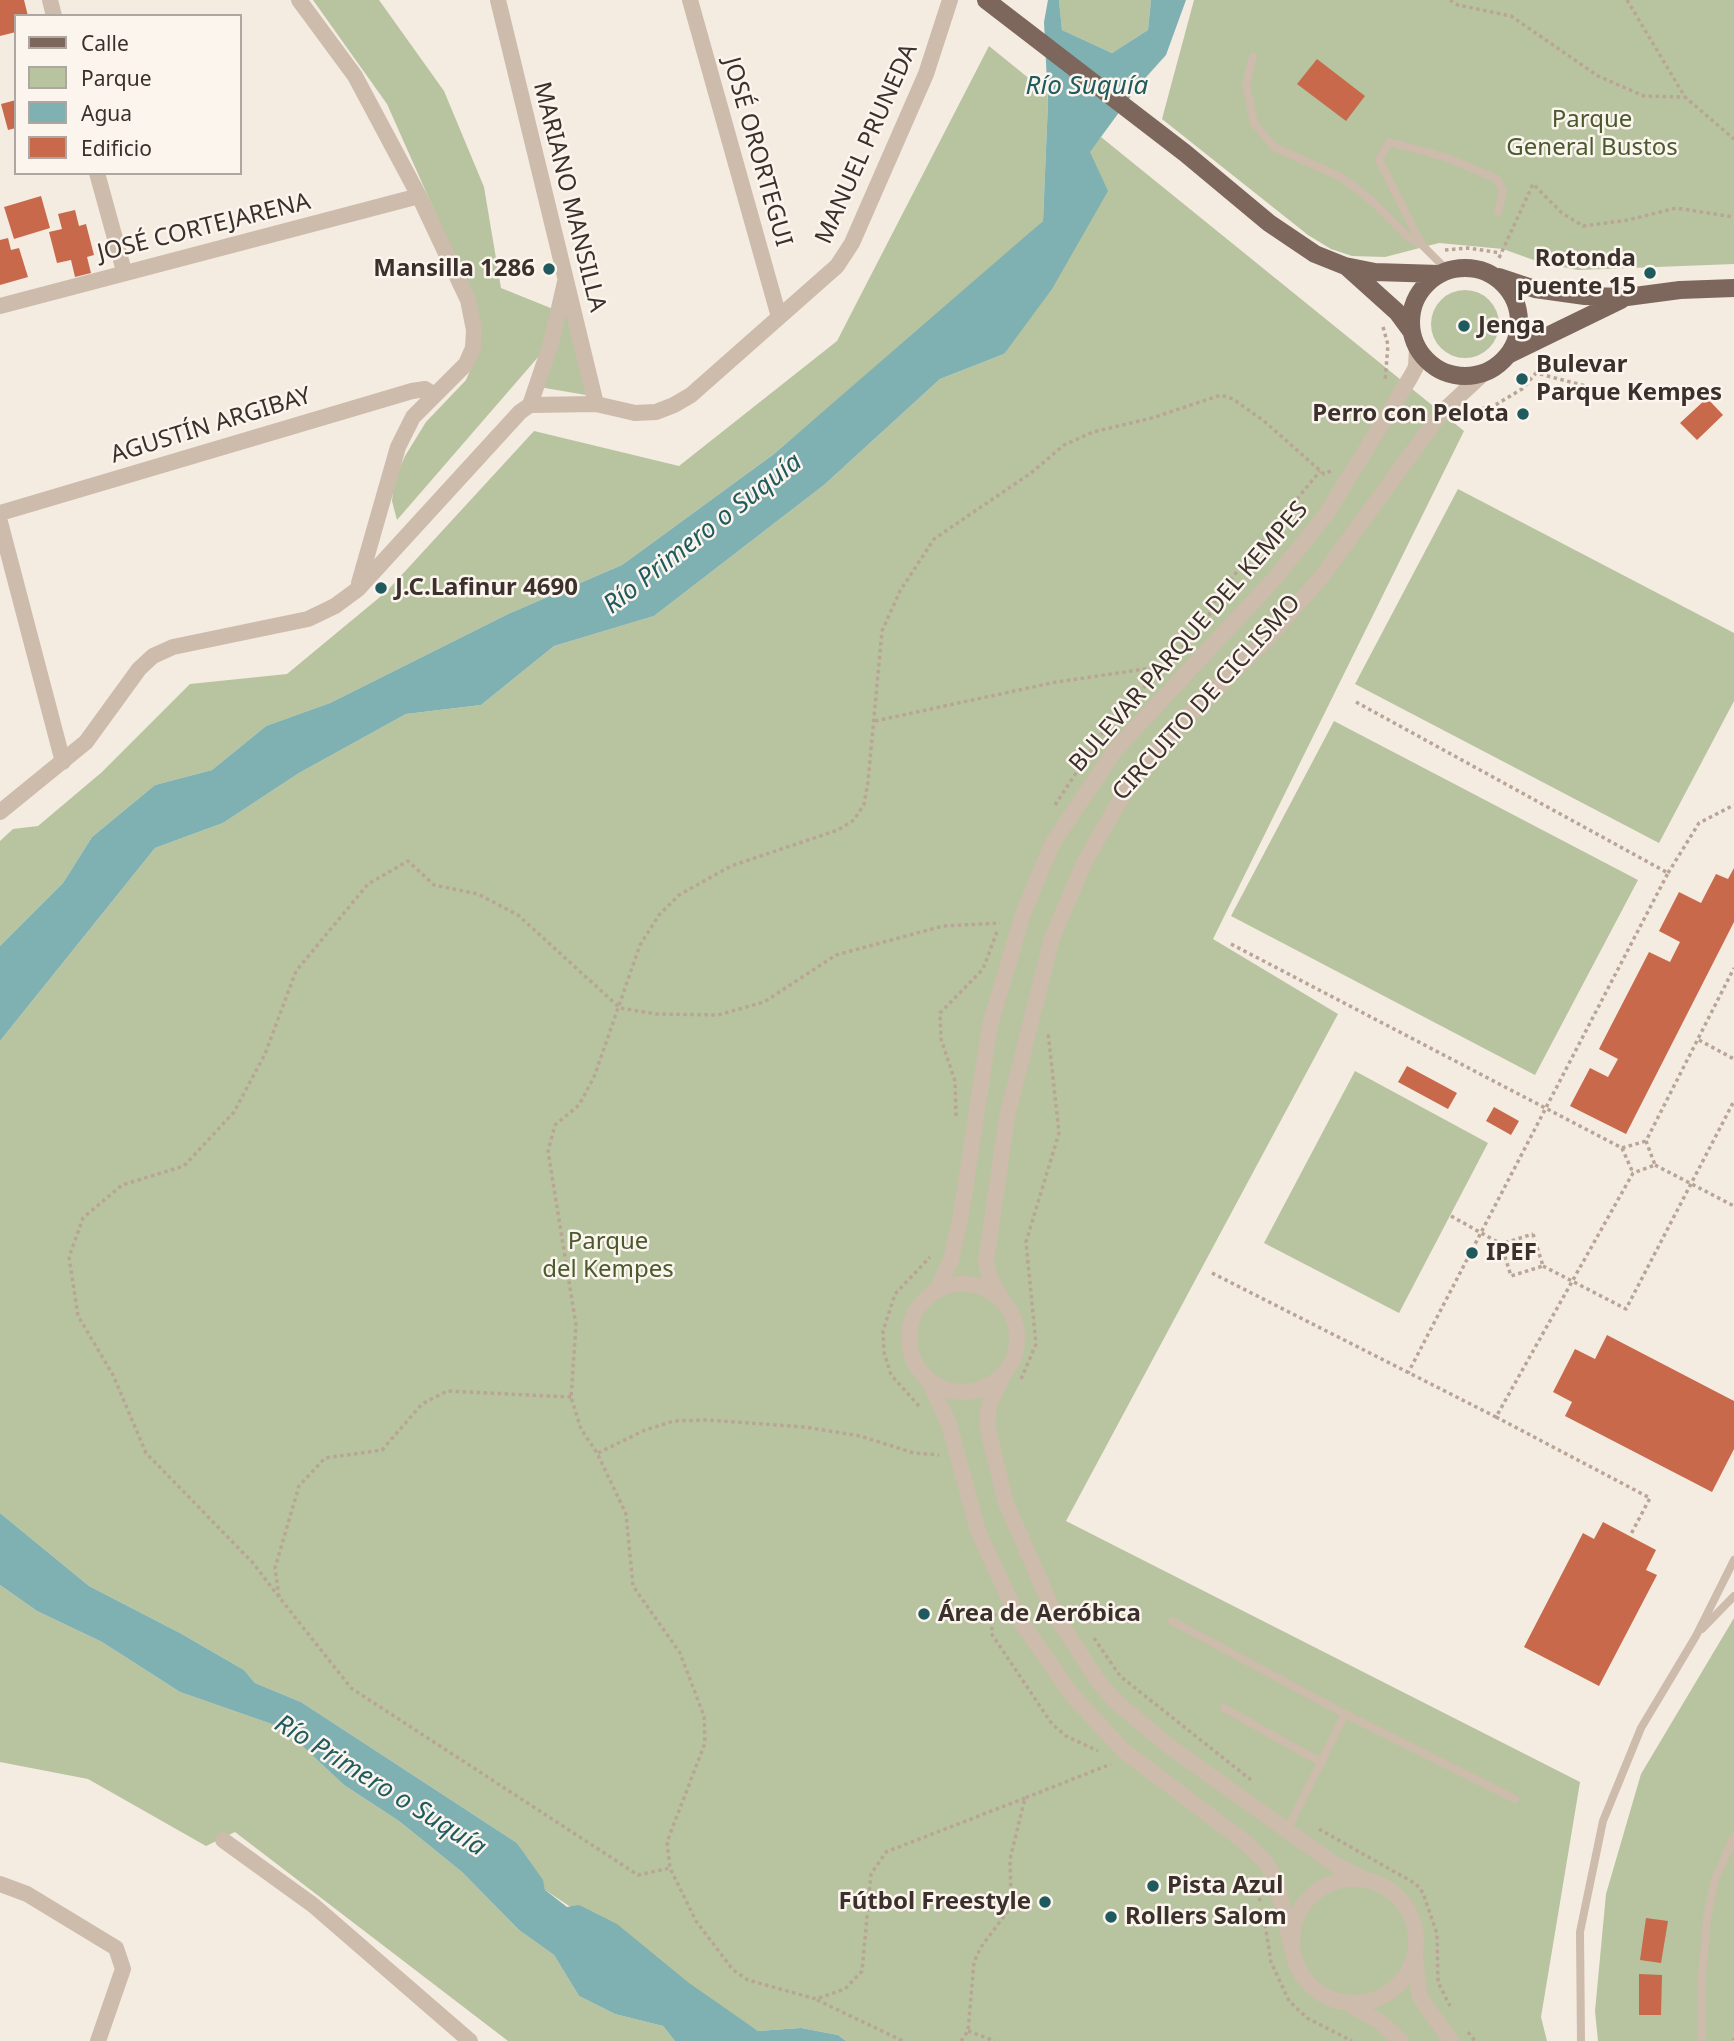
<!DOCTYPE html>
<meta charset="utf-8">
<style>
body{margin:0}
#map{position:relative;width:1734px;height:2041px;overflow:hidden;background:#f4ebe1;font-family:"Noto Sans",sans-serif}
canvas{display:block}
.legend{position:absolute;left:14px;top:14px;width:228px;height:161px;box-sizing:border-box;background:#fbf5ee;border:2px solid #aea6a0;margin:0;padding:9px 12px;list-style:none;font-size:21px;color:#3b302b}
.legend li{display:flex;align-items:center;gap:14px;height:35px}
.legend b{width:35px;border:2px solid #aea6a0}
</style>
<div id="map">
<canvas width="1734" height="2041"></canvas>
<ul class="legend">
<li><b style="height:9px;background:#7d675c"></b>Calle</li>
<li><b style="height:19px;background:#b8c4a0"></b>Parque</li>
<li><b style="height:19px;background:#7fb0b2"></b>Agua</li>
<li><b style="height:19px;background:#c8694b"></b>Edificio</li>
</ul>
</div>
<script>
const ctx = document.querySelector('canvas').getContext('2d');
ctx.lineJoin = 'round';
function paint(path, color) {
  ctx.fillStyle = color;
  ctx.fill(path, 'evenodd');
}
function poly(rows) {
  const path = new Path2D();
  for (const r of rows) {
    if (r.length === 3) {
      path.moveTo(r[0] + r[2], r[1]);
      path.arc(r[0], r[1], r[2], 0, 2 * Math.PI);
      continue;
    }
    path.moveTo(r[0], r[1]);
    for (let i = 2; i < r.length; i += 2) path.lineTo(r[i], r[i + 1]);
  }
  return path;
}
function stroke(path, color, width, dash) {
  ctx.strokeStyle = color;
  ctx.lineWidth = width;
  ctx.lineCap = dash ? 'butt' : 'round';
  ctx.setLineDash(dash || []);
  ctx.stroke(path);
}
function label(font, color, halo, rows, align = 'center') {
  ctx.font = font + ' "Noto Sans",sans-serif';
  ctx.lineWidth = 5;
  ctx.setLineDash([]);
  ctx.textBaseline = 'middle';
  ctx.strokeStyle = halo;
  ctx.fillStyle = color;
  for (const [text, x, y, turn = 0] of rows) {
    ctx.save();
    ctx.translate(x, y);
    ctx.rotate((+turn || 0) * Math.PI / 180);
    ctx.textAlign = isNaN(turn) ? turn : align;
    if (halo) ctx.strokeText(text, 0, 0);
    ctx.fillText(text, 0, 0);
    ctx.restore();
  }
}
const green = poly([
 [313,0,379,0,444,91,484,187,501,288,558,311,539,356,397,520,392,501,394,481,405,456,426,422,466,380,481,345,475,302,387,104],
 [1059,0,1151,0,1148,30,1112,53,1062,30],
 [1194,0,1734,0,1734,264,1578,270,1542,263,1503,249,1439,243,1385,257,1352,256,1331,249,1308,235,1162,119],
 [989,46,1047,93,1048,102,1043,221,983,276,774,454,622,565,508,614,330,703,266,726,212,770,155,785,92,837,63,883,0,946,0,841,13,829,38,826,102,772,190,684,287,674,386,592,534,431,679,466,837,341],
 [1101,137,1464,431,1213,939,1338,1014,1066,1521,1580,1782,1541,2017,1547,2041,846,2041,838,2035,801,2028,758,2031,545,1890,542,1880,517,1843,301,1702,255,1683,244,1670,180,1633,89,1586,0,1513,0,1041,155,848,223,823,299,773,406,714,481,705,554,646,654,616,824,485,940,379,1004,354,1089,152],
 [1465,324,34],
 [565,304,586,395,539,387],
 [1458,489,1734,633,1734,701,1659,843,1355,684],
 [1334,721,1638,880,1535,1075,1231,916],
 [1355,1071,1488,1143,1399,1313,1264,1243],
 [0,1585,37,1611,102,1642,180,1692,283,1728,344,1785,399,1821,462,1872,519,1930,554,1955,579,1996,615,2014,663,2026,675,2041,508,2041,235,1832,206,1846,88,1779,0,1762],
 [1734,1618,1734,2041,1598,2041,1595,2011,1606,1894,1641,1774]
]);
const water = poly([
 [1048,0,1059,0,1062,30,1112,53,1148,30,1151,0,1186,0,1166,55,1139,85,1090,152,1108,191,1052,289,1004,354,940,379,824,485,654,616,554,646,481,705,406,714,299,773,223,823,155,848,0,1041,0,946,63,883,92,837,155,785,212,770,266,726,330,703,508,614,622,565,774,454,1043,221,1048,102,1044,22],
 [0,1513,89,1586,180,1633,244,1670,255,1683,301,1702,517,1843,543,1880,545,1890,567,1907,579,1905,617,1924,689,1983,758,2031,801,2028,838,2035,846,2041,675,2041,663,2026,615,2014,579,1996,554,1955,519,1930,462,1872,399,1821,344,1785,283,1728,180,1692,102,1642,37,1611,0,1585]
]);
const building = poly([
 [0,0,24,0,28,16,16,16,16,32,0,36],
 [1317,59,1365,96,1346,121,1297,84],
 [16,100,16,128,8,130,1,104],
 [41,196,50,228,14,239,4,207],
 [75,210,79,226,86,224,94,255,87,257,91,273,75,277,71,260,57,263,49,232,62,229,58,214],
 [8,238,11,250,19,248,28,277,0,285,0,240],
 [1707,398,1723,415,1697,440,1680,423],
 [1734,868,1734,922,1626,1134,1570,1106,1590,1068,1608,1077,1618,1059,1599,1049,1649,952,1670,962,1680,942,1659,931,1679,892,1701,903,1716,874,1728,879],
 [1407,1066,1457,1093,1448,1109,1398,1082],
 [1494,1107,1519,1121,1511,1135,1486,1121],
 [1607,1335,1734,1401,1734,1449,1712,1492,1565,1416,1572,1402,1553,1392,1575,1349,1595,1359],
 [1603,1522,1656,1550,1646,1570,1657,1575,1599,1686,1524,1647,1583,1533,1594,1539],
 [1646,1918,1668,1921,1661,1963,1640,1960],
 [1639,1974,1662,1975,1661,2015,1639,2015]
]);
const path = poly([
 [1450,0,1458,5,1511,16,1598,76,1644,96,1685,97],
 [1627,0,1685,97,1734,139],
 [1445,250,1468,248,1501,253],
 [1499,258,1533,184,1562,213,1583,226,1628,220,1676,208,1734,217],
 [1383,327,1388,345,1385,381],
 [1469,413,1497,404,1522,389,1536,373,1586,386],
 [1356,702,1668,873,1408,1373],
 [875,721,1056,682,1159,667],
 [1055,805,1107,726,1206,622,1217,596,1320,471],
 [1668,873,1699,823,1734,805],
 [1231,944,1622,1148,1633,1173],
 [1699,1040,1734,1059],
 [956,1116,955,1081,941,1039,940,1013,983,969,998,929],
 [1622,1148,1646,1141],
 [1655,1165,1734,1206],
 [1451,1216,1501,1244],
 [1533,1234,1543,1266,1511,1276,1501,1244,1533,1234],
 [1543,1266,1626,1309,1734,1101],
 [1212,1273,1496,1417,1633,1173,1655,1165,1646,1141,1734,968],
 [1021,1379,1036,1344,1026,1242,1059,1133,1048,1032],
 [571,1397,447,1391,422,1404,382,1450,325,1458,299,1486,275,1568,279,1597,351,1688,638,1875,670,1868],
 [919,1406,891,1375,884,1352,883,1331,895,1294,930,1257],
 [1496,1417,1650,1498,1630,1536],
 [598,1453,645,1430,674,1421,705,1420,805,1427,860,1436,914,1453,939,1455],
 [279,1597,253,1563,146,1453,113,1375,78,1316,69,1257,83,1218,122,1185,184,1166,234,1112,265,1054,296,971,368,884,408,861,434,885,478,894,518,915,620,1008,656,1014,718,1015,764,1002,836,955,943,926,1000,923],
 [995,1613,991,1633,1052,1724,1066,1736,1098,1751],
 [1094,1638,1120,1676,1251,1780],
 [1025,1798,886,1852,871,1874,862,1971,845,1989,816,1999,748,1980,733,1970,696,1921,670,1868,667,1842,705,1743,704,1716,680,1653,633,1586,626,1514,597,1453,581,1429,571,1397,576,1325,548,1151,555,1125,579,1105,594,1077,640,945,659,915,679,895,731,866,838,830,854,820,864,804,868,782,882,631,900,591,934,539,1031,473,1064,445,1093,432,1152,418,1221,395,1233,399,1264,421,1324,474,1331,471],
 [1319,1829,1416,1884,1423,1893,1437,1934,1438,1982,1450,2006],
 [1252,1878,1261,1903],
 [1263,1911,1271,1962,1289,2001,1307,2018,1352,2041],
 [817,2000,903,2041],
 [968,2031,995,2041],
 [1468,2032,1475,2041],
 [1734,2038,1734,2040],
 [961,2041,968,2031,974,1962,981,1947,1008,1911,1011,1898,1010,1859,1025,1798,1111,1764]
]);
const lane = poly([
 [1253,57,1246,85,1254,123,1274,147,1341,177,1371,200,1409,238,1422,245],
 [1448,271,1422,245,1379,160,1389,142,1445,157,1497,179,1503,191,1498,212],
 [1172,1621,1345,1714,1515,1799],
 [1702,1629,1734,1596],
 [1224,1708,1322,1763],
 [1288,1828,1345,1714],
 [1581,2041,1580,1932,1603,1821,1641,1728,1696,1636,1734,1560],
 [1702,2041,1702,1975,1707,1918,1715,1879,1734,1837]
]);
const street = poly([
 [50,0,54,16],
 [299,0,355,76,419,196,468,300,474,330,473,348,466,364,413,417,398,447,359,583],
 [498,0,596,404],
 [690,0,779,317],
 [97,173,124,271],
 [0,306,419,196],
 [530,405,596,404,635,413,656,412,674,405,691,395,837,266,852,243,926,74,950,0],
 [530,405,551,343,565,282],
 [0,513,412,391,425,389,435,395],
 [0,522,63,762],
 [0,812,86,742,139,669,153,656,173,647,308,619,335,606,358,589,520,412,530,405],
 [963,1338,54],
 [937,1290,951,1260,961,1215,990,1025,1023,914,1052,844,1115,750,1275,578,1327,513,1410,378,1416,367,1417,348],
 [1003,1301,989,1276,986,1261,1007,1117,1052,938,1085,861,1123,795,1150,758,1180,723,1267,639,1323,575,1441,413,1484,373],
 [1003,1375,989,1405,987,1426,1006,1503,1055,1615,1098,1681,1116,1702,1170,1747,1334,1864,1364,1879],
 [929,1381,949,1424,978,1531,1017,1616,1072,1695,1124,1751,1245,1842,1266,1863,1276,1880,1292,1949],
 [223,1840,313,1905,470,2041],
 [1354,1941,62],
 [0,1884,27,1894,116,1948,123,1969,98,2041],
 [1415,1959,1420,1997,1451,2041],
 [1349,2004,1380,2022,1401,2041]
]);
const primary = poly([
 [986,0,1185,153,1269,223,1315,254,1345,266,1375,272,1439,274],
 [1347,267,1397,312,1411,331],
 [1465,322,54],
 [1499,277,1535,289,1585,296,1627,297,1680,290,1734,288],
 [1508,355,1621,300]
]);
const markers = [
 [549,269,7,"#1f5a5e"],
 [1650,273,7,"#1f5a5e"],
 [1464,326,7,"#1f5a5e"],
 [1522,379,7,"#1f5a5e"],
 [1523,414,7,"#1f5a5e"],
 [381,588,7,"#1f5a5e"],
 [1472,1253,7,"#1f5a5e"],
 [924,1614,7,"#1f5a5e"],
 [1153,1886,7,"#1f5a5e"],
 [1045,1902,7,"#1f5a5e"],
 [1111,1917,7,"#1f5a5e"]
];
const parkNames = [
 ["Parque",1592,120],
 ["General Bustos",1592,148],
 ["Parque",608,1242],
 ["del Kempes",608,1270]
];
const streetNames = [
 ["MANUEL PRUNEDA",867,144,-66],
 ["JOSÉ ORORTEGUI",757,152,74],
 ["MARIANO MANSILLA",569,197,76],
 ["JOSÉ CORTEJARENA",204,228,-14],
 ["AGUSTÍN ARGIBAY",211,426,-17],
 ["BULEVAR PARQUE DEL KEMPES",1189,637,-49],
 ["CIRCUITO DE CICLISMO",1207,698,-48]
];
const poiNames = [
 ["Rotonda",1636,259,"right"],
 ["puente 15",1636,287,"right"],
 ["Mansilla 1286",535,269,"right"],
 ["Jenga",1478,326],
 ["Bulevar",1536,365],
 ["Parque Kempes",1536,393],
 ["Perro con Pelota",1509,414,"right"],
 ["J.C.Lafinur 4690",395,588],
 ["IPEF",1486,1253],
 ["Área de Aeróbica",938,1614],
 ["Pista Azul",1167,1886],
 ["Fútbol Freestyle",1031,1902,"right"],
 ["Rollers Salom",1125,1917]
];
const waterNames = [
 ["Río Suquía",1087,87],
 ["Río Primero o Suquía",703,534,-38],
 ["Río Primero o Suquía",380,1786,32]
];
paint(green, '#b8c4a0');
paint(water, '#7fb0b2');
paint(building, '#c8694b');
stroke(path, '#b9a596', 3.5, [3.5, 3.5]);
stroke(lane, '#cdbbac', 8);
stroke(street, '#cdbbac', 16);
stroke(primary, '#7d675c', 18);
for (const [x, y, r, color] of markers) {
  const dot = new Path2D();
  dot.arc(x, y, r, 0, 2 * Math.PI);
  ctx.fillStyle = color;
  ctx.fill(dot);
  stroke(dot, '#fbf5ee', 2.5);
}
label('24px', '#4a5a2e', '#fbf5ee', parkNames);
label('24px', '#3b302b', '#fbf5ee', streetNames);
label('bold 24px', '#3b302b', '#fbf5ee', poiNames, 'left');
label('italic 26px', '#1f5a5e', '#fbf5ee', waterNames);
</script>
